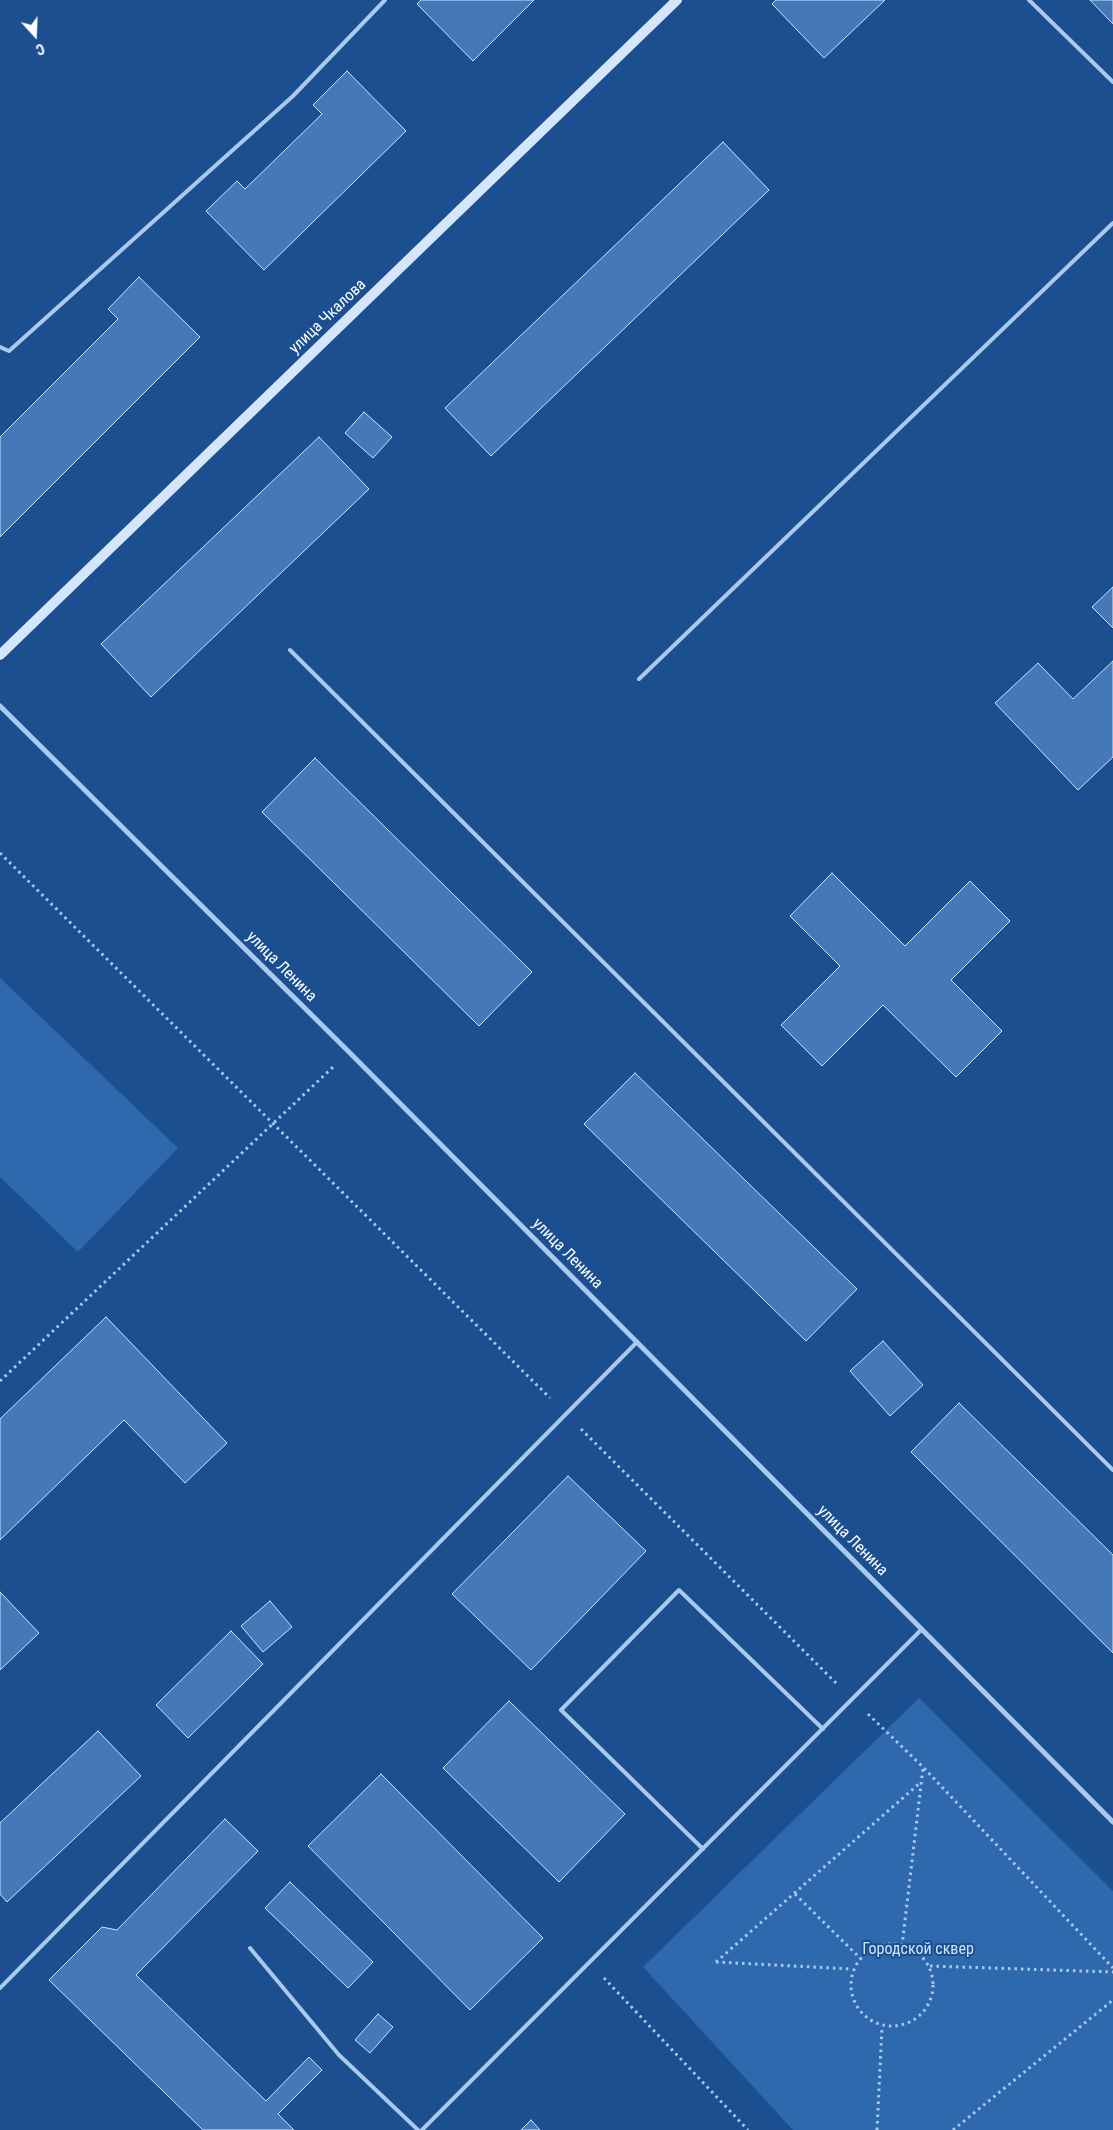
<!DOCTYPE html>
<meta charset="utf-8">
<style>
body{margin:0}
#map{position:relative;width:1113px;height:2130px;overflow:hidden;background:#1b4f8f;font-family:"Roboto Condensed",sans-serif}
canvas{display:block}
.north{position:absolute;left:10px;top:10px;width:50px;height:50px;-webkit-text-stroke:4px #1b4f8f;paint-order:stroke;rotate:160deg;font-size:14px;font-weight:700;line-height:20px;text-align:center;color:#fff}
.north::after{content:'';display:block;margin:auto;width:18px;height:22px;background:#fff;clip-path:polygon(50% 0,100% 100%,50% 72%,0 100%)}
</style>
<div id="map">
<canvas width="1113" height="2130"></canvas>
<div class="north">С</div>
</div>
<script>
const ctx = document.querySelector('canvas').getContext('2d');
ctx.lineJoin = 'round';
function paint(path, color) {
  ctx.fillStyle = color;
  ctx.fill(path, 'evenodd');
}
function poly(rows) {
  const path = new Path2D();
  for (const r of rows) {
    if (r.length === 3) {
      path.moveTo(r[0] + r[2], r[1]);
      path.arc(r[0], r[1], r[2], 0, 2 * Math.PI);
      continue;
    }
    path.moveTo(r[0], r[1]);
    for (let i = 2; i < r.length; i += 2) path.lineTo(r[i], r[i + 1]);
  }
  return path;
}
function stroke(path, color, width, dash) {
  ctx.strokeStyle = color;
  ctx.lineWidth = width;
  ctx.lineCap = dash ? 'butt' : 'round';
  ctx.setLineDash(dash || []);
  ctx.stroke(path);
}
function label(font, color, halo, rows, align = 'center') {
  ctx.font = font + ' "Roboto Condensed",sans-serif';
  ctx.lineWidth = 4;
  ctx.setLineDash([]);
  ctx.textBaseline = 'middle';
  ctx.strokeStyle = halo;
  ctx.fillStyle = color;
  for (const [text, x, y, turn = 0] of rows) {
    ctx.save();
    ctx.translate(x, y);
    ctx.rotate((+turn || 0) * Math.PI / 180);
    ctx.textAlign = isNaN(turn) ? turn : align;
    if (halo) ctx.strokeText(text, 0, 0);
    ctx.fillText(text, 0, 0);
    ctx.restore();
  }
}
const green = poly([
 [0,978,178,1148,78,1252,0,1177],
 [919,1698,1113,1891,1113,2130,793,2130,643,1967]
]);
const building = poly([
 [421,0,534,0,473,61,417,4,421,0],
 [776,0,885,0,824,58,772,4,776,0],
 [1090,0,1113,0,1113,24,1090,0],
 [347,71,406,131,264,270,206,211,237,181,245,189,322,114,313,105,347,71],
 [723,142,769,190,491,456,445,408,723,142],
 [139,277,200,337,0,537,0,437,118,319,108,309,139,277],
 [364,412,392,437,373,458,345,433,364,412],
 [319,437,369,489,151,697,101,644,319,437],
 [1113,587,1113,628,1092,607,1113,587],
 [1113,661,1113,757,1078,790,995,703,1038,663,1073,699,1113,661],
 [315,758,532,972,479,1026,262,812,315,758],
 [832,873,905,946,970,881,1010,921,951,980,1002,1031,956,1077,883,1005,822,1066,781,1025,840,966,790,916,832,873],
 [635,1073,857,1289,806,1341,584,1124,635,1073],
 [106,1317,227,1443,185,1483,124,1420,0,1540,0,1419,106,1317],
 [883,1341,923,1385,890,1416,850,1371,883,1341],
 [959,1403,1113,1555,1113,1653,911,1452,959,1403],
 [568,1476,646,1551,531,1670,452,1594,568,1476],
 [0,1592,39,1633,0,1670,0,1592],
 [270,1601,292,1627,263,1652,241,1626,270,1601],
 [231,1631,263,1664,188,1738,156,1705,231,1631],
 [509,1701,625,1814,559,1882,443,1768,509,1701],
 [98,1731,141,1776,7,1902,0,1894,0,1823,98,1731],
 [381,1774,543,1938,470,2010,308,1846,381,1774],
 [225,1819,258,1851,136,1975,266,2101,309,2057,322,2070,278,2114,294,2130,203,2130,49,1980,102,1927,117,1930,225,1819],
 [290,1882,373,1962,348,1988,265,1908,290,1882],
 [378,2014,393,2027,370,2053,355,2040,378,2014],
 [531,2120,540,2130,521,2130,531,2120]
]);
const path = poly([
 [0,853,550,1398],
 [0,1381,333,1067],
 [581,1429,837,1684],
 [868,1714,923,1767,1113,1968],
 [795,1894,861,1959],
 [892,1985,41],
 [902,1946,923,1768],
 [716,1962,921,1782],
 [716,1962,852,1969],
 [930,1966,1113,1972],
 [604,1978,748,2130],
 [877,2130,882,2027],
 [953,2130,1113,2000]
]);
const service = poly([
 [1029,0,1113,82],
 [0,347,9,351,293,96,385,0],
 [290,650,1113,1470],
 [639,679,1113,223],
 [703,1849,561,1710,679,1590,823,1729],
 [250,1948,339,2055,418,2130],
 [0,1988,637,1342],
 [422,2130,922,1629]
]);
const minor = poly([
 [0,706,349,1052,1113,1822]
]);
const secondary = poly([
 [0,655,677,0]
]);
const streetNames = [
 ["улица Чкалова",328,317,-44],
 ["улица Ленина",281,967,45],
 ["улица Ленина",567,1254,45],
 ["улица Ленина",852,1541,45]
];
const parkNames = [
 ["Городской сквер",918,1950]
];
paint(green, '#2e69ad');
paint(building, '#4478b7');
stroke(building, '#cfe3fa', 1);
stroke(path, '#a9c9ee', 3, [2.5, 4]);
stroke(service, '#a9c9ee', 4);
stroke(minor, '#a9c9ee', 5);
stroke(secondary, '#d6e6fa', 10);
label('16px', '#fff', '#1b4f8f', streetNames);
label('16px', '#cfe3fa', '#1b4f8f', parkNames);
</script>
